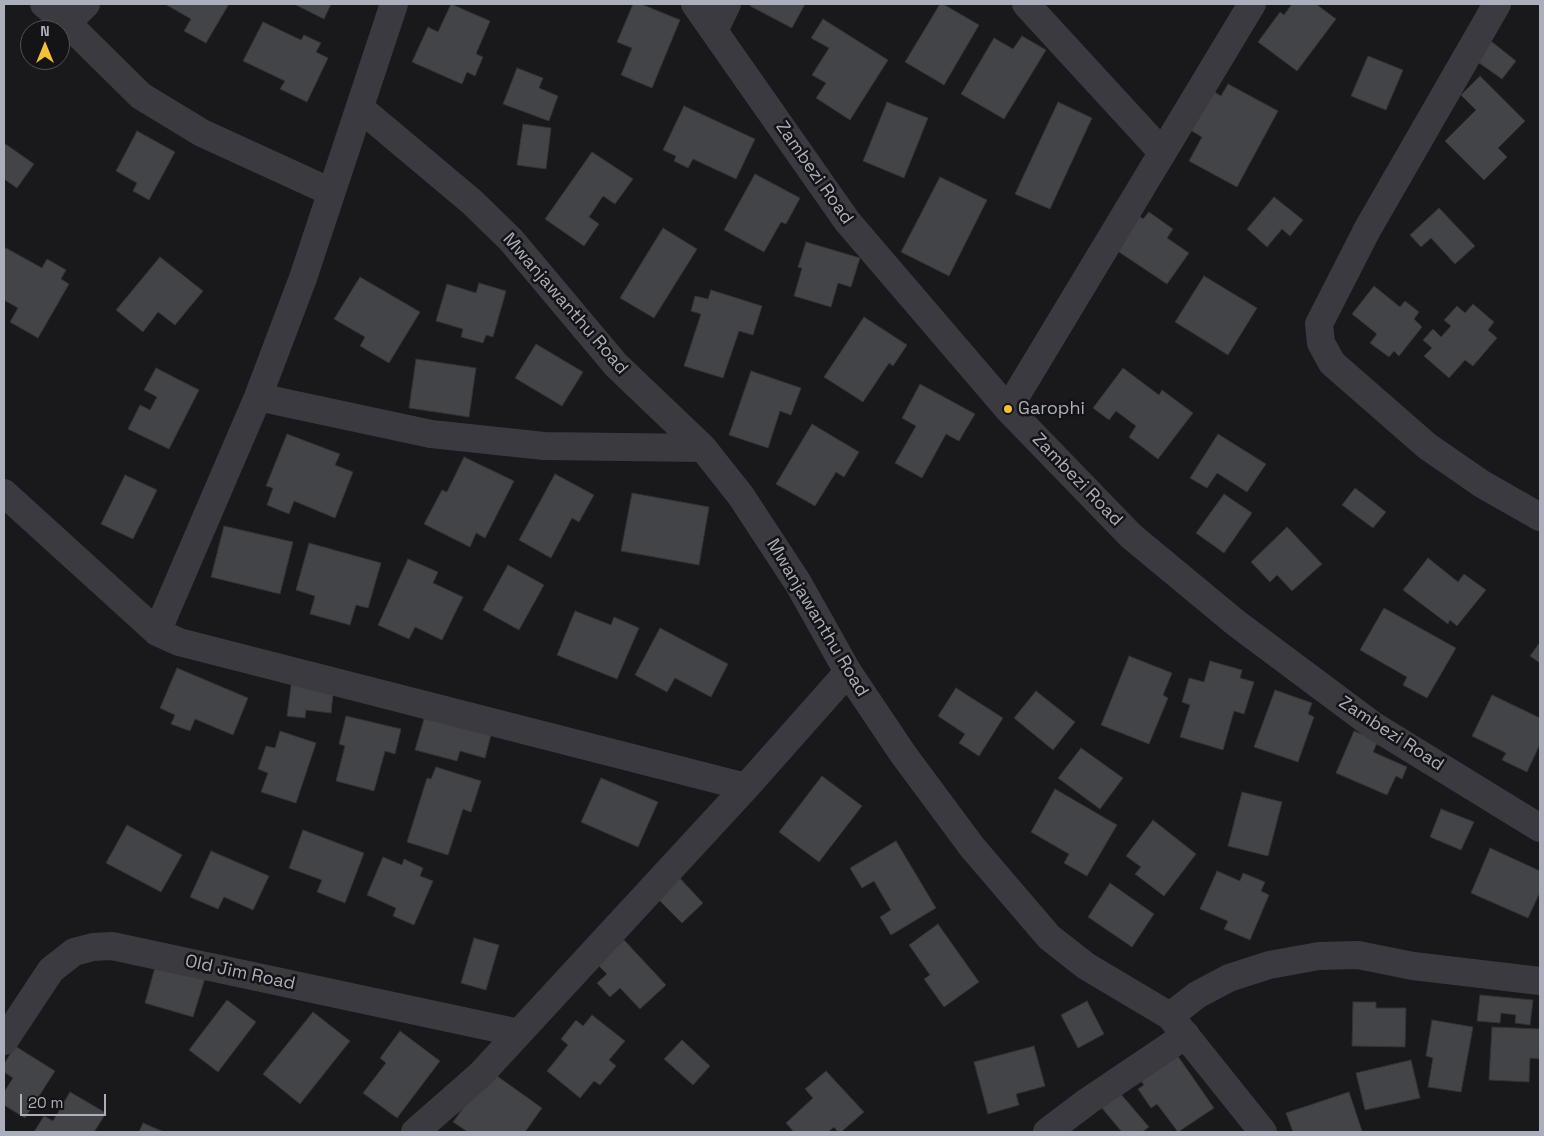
<!DOCTYPE html>
<style>
body{margin:0}
#map{position:relative;width:1544px;height:1136px;overflow:hidden;background:#19191b;font-family:"Space Grotesk",sans-serif}
canvas{display:block}
.frame{position:absolute;inset:0;border:5px solid #abafbb;pointer-events:none}
.north{position:absolute;left:20px;top:20px;width:50px;height:50px;box-sizing:border-box;background:#141416;border:1px solid #505258;border-radius:50%;rotate:0deg;font-size:14px;font-weight:700;line-height:20px;text-align:center;color:#abafbb}
.north::after{content:'';display:block;margin:auto;width:18px;height:22px;background:#f2c139;clip-path:polygon(50% 0,100% 100%,50% 72%,0 100%)}
.scale{position:absolute;left:20px;top:1094px;width:86px;height:22px;box-sizing:border-box;border:2px solid #abafbb;border-top:0;padding-left:6px;font-size:15px;line-height:18px;white-space:nowrap;color:#abafbb;-webkit-text-stroke:4px #141416;paint-order:stroke}
</style>
<div id="map">
<canvas width="1544" height="1136"></canvas>
<div class="frame"></div>
<div class="north">N</div>
<div class="scale">20 m</div>
</div>
<script>
const ctx = document.querySelector('canvas').getContext('2d');
ctx.lineJoin = 'round';
function paint(path, color) {
  ctx.fillStyle = color;
  ctx.fill(path, 'evenodd');
}
function poly(rows) {
  const path = new Path2D();
  for (const r of rows) {
    path.moveTo(r[0], r[1]);
    for (let i = 2; i < r.length; i += 2) path.lineTo(r[i], r[i + 1]);
  }
  return path;
}
function stroke(path, color, width, dash) {
  ctx.strokeStyle = color;
  ctx.lineWidth = width;
  ctx.lineCap = dash ? 'butt' : 'round';
  ctx.setLineDash(dash || []);
  ctx.stroke(path);
}
function label(font, color, halo, rows, align = 'center') {
  ctx.font = font + ' "Space Grotesk",sans-serif';
  ctx.lineWidth = 5;
  ctx.setLineDash([]);
  ctx.textBaseline = 'middle';
  ctx.strokeStyle = halo;
  ctx.fillStyle = color;
  for (const [text, x, y, turn = 0] of rows) {
    ctx.save();
    ctx.translate(x, y);
    ctx.rotate((+turn || 0) * Math.PI / 180);
    ctx.textAlign = isNaN(turn) ? turn : align;
    if (halo) ctx.strokeText(text, 0, 0);
    ctx.fillText(text, 0, 0);
    ctx.restore();
  }
}
const building = poly([
 [165,4,229,4,206,43,184,31,191,19,165,4],
 [294,4,331,4,324,19,294,4],
 [451,4,490,21,476,54,483,57,475,76,467,72,462,84,412,62,428,27,438,32,451,4],
 [633,4,641,4,680,20,652,88,621,75,632,48,617,42,633,4],
 [751,4,805,4,792,28,750,6,751,4],
 [940,4,943,4,979,25,944,85,905,62,940,4],
 [1292,4,1316,4,1336,19,1297,71,1258,42,1280,12,1284,15,1292,4],
 [823,19,888,60,850,120,816,98,826,83,812,75,829,48,811,38,823,19],
 [263,22,301,40,304,35,321,43,316,52,328,58,307,102,280,89,285,81,243,61,263,22],
 [1022,36,1046,50,1004,119,961,94,994,38,1013,49,1022,36],
 [1487,38,1516,61,1502,79,1472,58,1487,38],
 [1368,56,1403,70,1386,110,1351,96,1368,56],
 [517,68,543,78,539,88,558,96,549,121,503,104,517,68],
 [1480,76,1525,121,1498,148,1507,157,1484,180,1445,141,1476,110,1461,95,1480,76],
 [1228,84,1278,111,1237,187,1189,161,1202,137,1187,128,1208,88,1221,96,1228,84],
 [887,102,928,118,904,178,863,161,887,102],
 [1058,102,1092,118,1050,209,1015,194,1058,102],
 [684,106,755,139,736,179,693,159,688,168,674,161,676,156,663,150,684,106],
 [523,124,551,128,546,169,517,165,523,124],
 [137,131,175,152,149,200,133,191,137,183,116,171,137,131],
 [4,143,34,164,17,188,4,179,4,143],
 [592,152,633,179,615,204,603,196,589,217,599,224,584,246,545,219,592,152],
 [755,174,800,198,786,224,781,222,764,252,724,230,755,174],
 [940,177,987,200,949,276,901,252,940,177],
 [1274,197,1303,220,1290,236,1282,229,1267,247,1247,229,1274,197],
 [1439,208,1475,246,1455,264,1431,238,1421,247,1410,235,1439,208],
 [1134,212,1143,219,1149,212,1173,229,1167,238,1189,253,1167,284,1110,246,1134,212],
 [663,228,697,249,654,318,620,298,663,228],
 [806,242,860,258,851,287,838,283,831,307,794,296,802,268,798,267,806,242],
 [6,248,42,268,47,259,66,270,61,279,69,284,38,338,10,322,18,308,4,300,4,251,6,248],
 [160,257,203,291,175,325,158,312,143,332,116,310,160,257],
 [1204,276,1257,308,1228,355,1175,322,1204,276],
 [360,277,420,312,389,363,360,346,365,337,334,319,360,277],
 [479,283,506,291,493,337,486,335,483,343,461,337,463,329,436,321,447,284,476,293,479,283],
 [1374,286,1400,307,1405,301,1419,312,1414,319,1422,327,1399,356,1394,351,1389,357,1370,343,1377,334,1352,314,1374,286],
 [711,290,762,306,753,335,739,331,723,378,684,366,701,314,691,311,695,296,708,299,711,290],
 [1473,304,1494,322,1488,330,1497,338,1473,366,1465,360,1449,378,1424,356,1432,348,1423,340,1433,329,1441,337,1451,326,1444,320,1457,306,1465,313,1473,304],
 [864,317,907,345,893,366,889,363,863,402,824,377,864,317],
 [536,344,583,372,562,406,515,378,536,344],
 [416,359,476,368,469,417,409,408,416,359],
 [156,368,199,390,169,449,128,429,140,405,150,410,157,397,144,390,156,368],
 [1123,368,1159,395,1162,390,1193,413,1158,459,1129,437,1136,426,1116,411,1109,420,1093,408,1123,368],
 [751,371,801,388,791,415,780,411,768,448,729,435,751,371],
 [920,384,975,414,959,441,946,434,922,478,895,463,916,426,902,418,920,384],
 [812,424,859,452,844,477,836,472,815,506,776,484,812,424],
 [287,434,340,454,335,465,353,472,335,518,294,501,289,514,267,505,273,488,266,486,287,434],
 [1218,434,1266,464,1247,492,1217,473,1207,488,1190,478,1218,434],
 [464,457,514,481,485,538,476,533,470,547,424,524,442,490,447,492,464,457],
 [555,474,594,495,579,522,572,518,551,558,519,540,555,474],
 [125,475,157,490,133,539,101,524,125,475],
 [1355,488,1386,512,1373,528,1342,505,1355,488],
 [632,493,709,507,699,565,621,551,632,493],
 [1224,494,1252,513,1224,553,1196,533,1224,494],
 [224,526,293,542,280,594,211,577,224,526],
 [1287,527,1322,564,1292,591,1277,575,1270,582,1251,562,1287,527],
 [309,543,381,563,368,608,356,605,350,625,310,614,315,596,296,590,309,543],
 [1428,558,1458,582,1464,574,1486,590,1457,626,1450,620,1448,624,1403,590,1428,558],
 [408,559,438,572,433,583,463,597,442,640,415,627,409,639,378,625,408,559],
 [508,565,544,585,519,630,483,610,508,565],
 [1384,608,1456,648,1427,698,1403,685,1407,677,1360,650,1384,608],
 [575,611,611,625,614,617,639,628,617,679,557,655,575,611],
 [660,628,728,664,711,697,675,678,667,692,635,675,660,628],
 [1540,642,1540,663,1530,656,1540,642],
 [1129,656,1172,673,1163,695,1168,698,1149,744,1101,725,1129,656],
 [1210,661,1242,670,1240,678,1254,682,1244,714,1234,711,1223,750,1180,737,1190,705,1182,702,1189,678,1204,682,1210,661],
 [177,668,248,698,233,735,195,719,190,731,171,724,175,715,160,708,177,668],
 [292,679,334,685,331,713,306,710,305,718,287,716,292,679],
 [956,688,1003,718,979,756,959,743,965,734,938,716,956,688],
 [1275,690,1312,703,1308,714,1314,717,1298,762,1254,747,1275,690],
 [1036,691,1075,722,1053,750,1014,718,1036,691],
 [1492,695,1540,718,1540,744,1527,772,1502,760,1506,753,1472,736,1492,695],
 [426,712,491,735,485,758,460,751,457,761,415,750,426,712],
 [346,716,401,729,395,754,385,751,374,791,336,781,345,746,339,744,346,716],
 [280,731,316,743,296,803,261,792,268,773,258,769,266,746,275,748,280,731],
 [1354,731,1378,741,1373,752,1407,767,1402,779,1396,776,1387,795,1336,773,1354,731],
 [1081,748,1123,778,1100,809,1058,778,1081,748],
 [436,767,481,781,471,812,463,809,448,855,407,842,427,778,431,779,436,767],
 [822,776,862,806,819,862,779,832,822,776],
 [601,778,658,802,638,847,581,822,601,778],
 [1055,789,1117,825,1087,876,1064,863,1069,854,1031,832,1055,789],
 [1242,792,1282,802,1268,856,1228,846,1242,792],
 [1441,809,1474,822,1461,850,1430,837,1441,809],
 [1153,820,1196,854,1164,896,1135,874,1141,867,1126,856,1153,820],
 [127,825,182,855,161,892,106,863,127,825],
 [303,830,364,853,345,903,317,892,322,880,289,868,303,830],
 [896,841,936,908,891,935,880,917,891,910,874,881,862,888,850,868,896,841],
 [1490,848,1540,871,1540,892,1528,918,1471,893,1490,848],
 [211,851,269,876,253,910,224,897,218,909,190,897,211,851],
 [383,857,402,865,404,859,423,868,420,876,433,881,414,925,393,916,396,908,367,895,383,857],
 [1217,871,1240,881,1243,873,1265,882,1261,891,1269,895,1250,940,1224,929,1228,921,1200,909,1217,871],
 [676,874,703,903,682,923,654,895,676,874],
 [1110,883,1154,914,1132,947,1088,917,1110,883],
 [938,924,979,982,944,1007,924,979,930,975,909,945,938,924],
 [474,938,499,945,486,990,461,983,474,938],
 [624,940,666,985,640,1009,620,988,610,997,597,983,607,974,597,964,624,940],
 [157,960,206,975,193,1017,145,1003,157,960],
 [1480,995,1533,1000,1530,1025,1515,1023,1516,1015,1501,1013,1500,1023,1477,1021,1480,995],
 [227,1000,256,1022,218,1072,189,1050,227,1000],
 [1087,1001,1104,1034,1078,1048,1061,1015,1087,1001],
 [1353,1002,1376,1002,1376,1008,1406,1008,1405,1047,1352,1046,1353,1002],
 [313,1012,350,1041,300,1104,263,1074,313,1012],
 [592,1015,625,1041,609,1060,616,1066,600,1085,594,1081,580,1098,547,1071,568,1045,561,1039,576,1020,583,1026,592,1015],
 [1432,1020,1473,1027,1461,1092,1428,1087,1433,1058,1426,1056,1432,1020],
 [1492,1027,1540,1029,1539,1059,1530,1058,1529,1082,1489,1080,1492,1027],
 [400,1031,440,1061,397,1118,363,1093,386,1063,380,1058,400,1031],
 [682,1040,710,1066,693,1085,664,1059,682,1040],
 [15,1046,55,1071,25,1118,4,1105,4,1092,13,1078,4,1072,4,1064,15,1046],
 [1034,1046,1045,1086,1016,1094,1019,1105,988,1114,974,1062,1034,1046],
 [1175,1052,1214,1108,1178,1132,1157,1104,1151,1108,1138,1089,1144,1085,1138,1077,1175,1052],
 [1411,1060,1420,1098,1365,1110,1356,1073,1411,1060],
 [490,1071,542,1108,525,1132,468,1132,453,1122,490,1071],
 [826,1071,864,1112,841,1132,838,1132,834,1127,828,1132,794,1132,786,1123,813,1098,805,1089,826,1071],
 [1114,1086,1149,1127,1142,1132,1122,1132,1096,1101,1114,1086],
 [70,1092,106,1113,94,1132,34,1132,44,1116,53,1121,70,1092],
 [1349,1092,1362,1131,1358,1132,1293,1132,1286,1113,1349,1092],
 [143,1123,164,1132,139,1132,143,1123]
]);
const minor = poly([
 [44,4,67,23,141,96,202,133,331,192],
 [695,4,847,221,1008,409,1131,536,1236,623,1374,726,1540,828],
 [1026,4,1162,152],
 [1497,4,1367,230,1319,324,1321,343,1332,363,1427,446,1482,484,1540,517],
 [67,23,86,4],
 [714,31,727,4],
 [360,108,472,202,511,240,616,365,703,448,741,496,798,583,848,672,903,754,972,847,1049,937,1086,966,1170,1016,1263,1132],
 [258,397,431,434,544,446,703,448],
 [1008,409,1252,4],
 [4,493,157,632,179,642,746,787],
 [157,632,258,397,303,278,394,4],
 [1170,1016,1197,995,1229,978,1269,965,1319,956,1358,955,1413,966,1540,981],
 [4,1041,51,970,74,952,93,947,112,946,519,1033],
 [415,1132,481,1074,746,787,848,672],
 [1047,1132,1088,1101,1186,1035]
]);
const markers = [
 [1008,409,5,"#f2c139"]
];
const streetNames = [
 ["Zambezi Road",814,173,55],
 ["Mwanjawanthu Road",565,304,49],
 ["Zambezi Road",1077,480,46],
 ["Mwanjawanthu Road",817,618,59],
 ["Zambezi Road",1391,734,33],
 ["Old Jim Road",240,973,12]
];
const poiNames = [
 ["Garophi",1018,409]
];
paint(building, '#434448');
stroke(building, '#333337', 1);
stroke(minor, '#3a3a40', 28);
for (const [x, y, r, color] of markers) {
  const dot = new Path2D();
  dot.arc(x, y, r, 0, 2 * Math.PI);
  ctx.fillStyle = color;
  ctx.fill(dot);
  stroke(dot, '#141416', 2);
}
label('18px', '#abafbb', '#141416', streetNames);
label('18px', '#abafbb', '#141416', poiNames, 'left');
</script>
